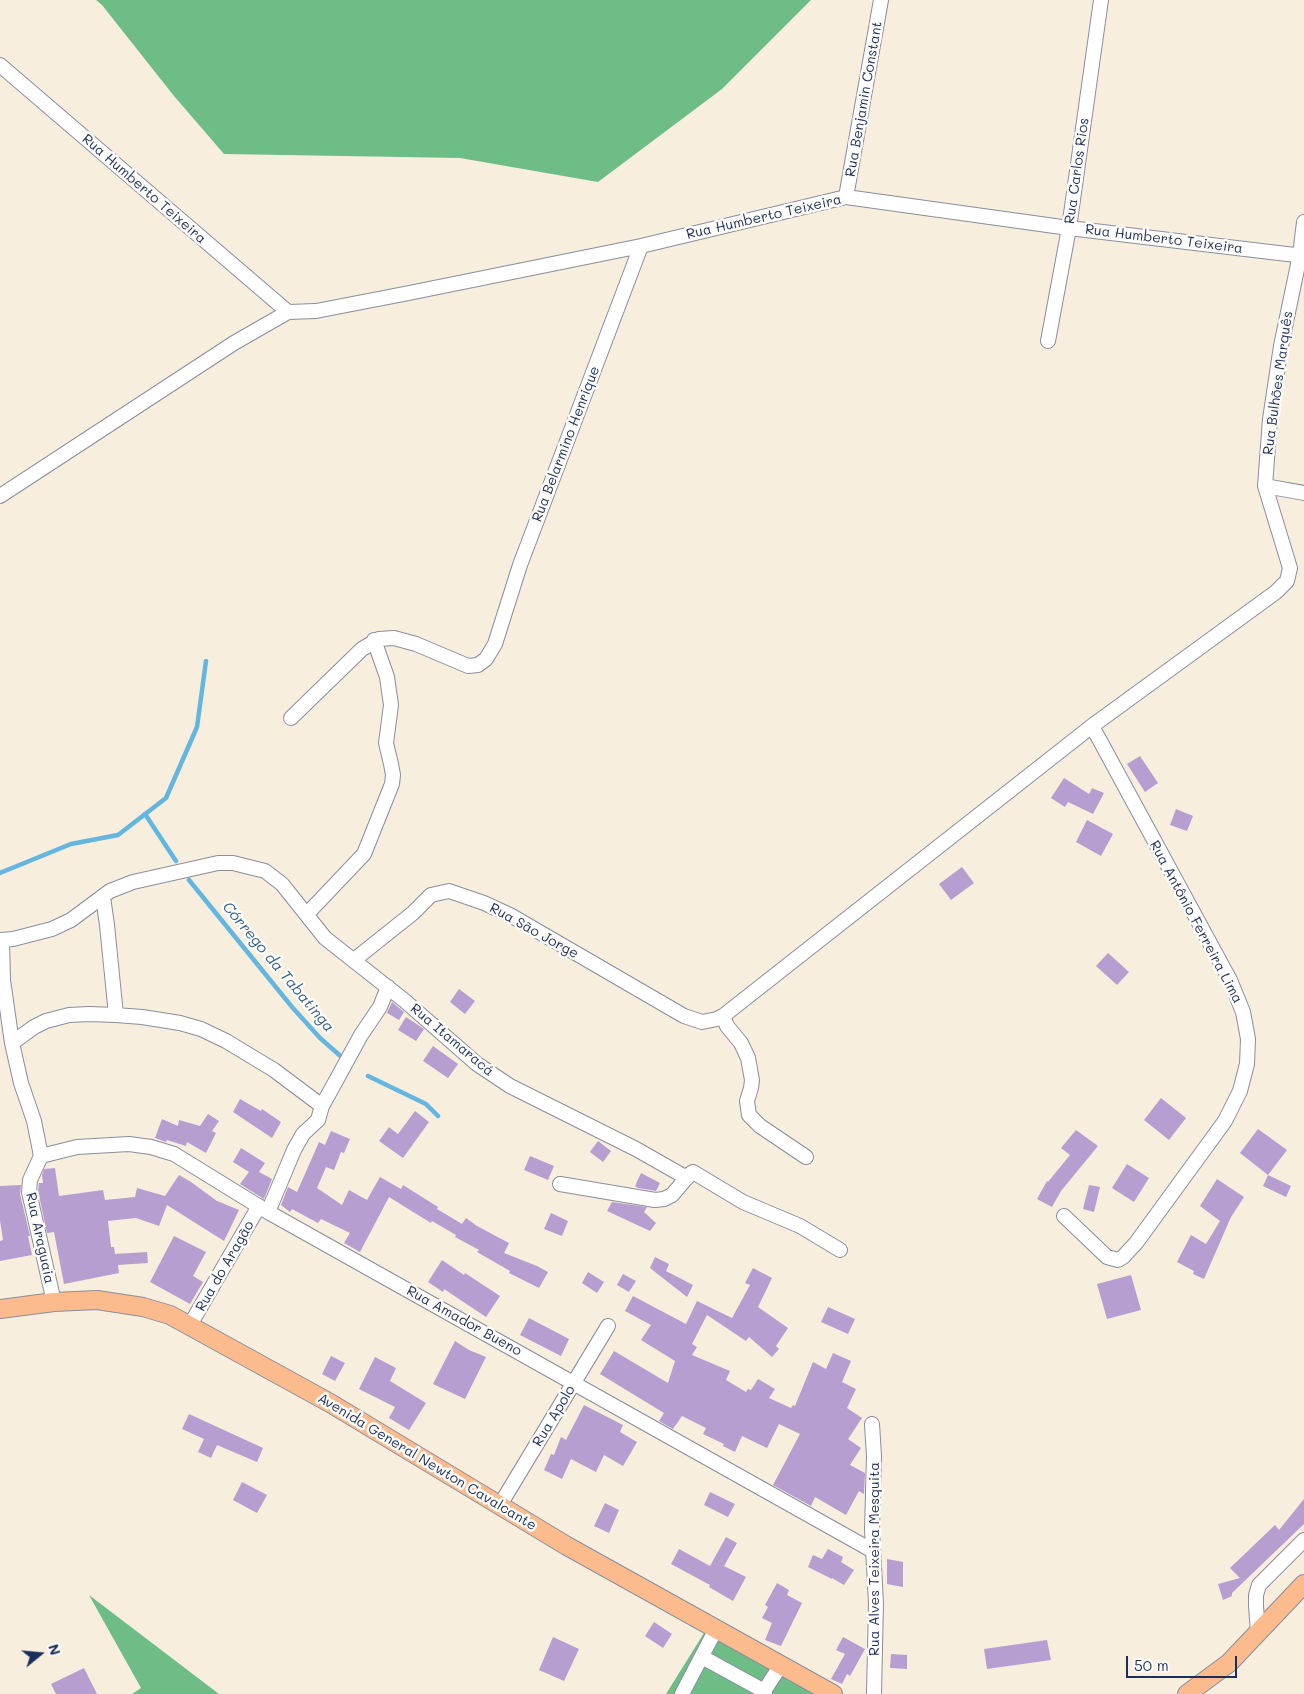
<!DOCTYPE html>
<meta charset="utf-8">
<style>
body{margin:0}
#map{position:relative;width:1304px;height:1694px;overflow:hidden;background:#f7eedd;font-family:Mali,sans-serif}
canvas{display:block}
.north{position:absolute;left:15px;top:1629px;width:50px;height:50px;-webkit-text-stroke:4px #fdfcf7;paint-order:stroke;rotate:73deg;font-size:14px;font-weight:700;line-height:20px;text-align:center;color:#1b2f5e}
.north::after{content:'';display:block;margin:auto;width:18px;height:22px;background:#1b2f5e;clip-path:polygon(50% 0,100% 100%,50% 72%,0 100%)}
.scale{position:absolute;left:1126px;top:1656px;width:111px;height:22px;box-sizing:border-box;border:2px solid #1b2f5e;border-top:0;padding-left:6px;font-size:15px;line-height:18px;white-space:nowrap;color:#1b2f5e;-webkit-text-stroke:4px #fdfcf7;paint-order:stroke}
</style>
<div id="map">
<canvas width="1304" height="1694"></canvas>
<div class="north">N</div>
<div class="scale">50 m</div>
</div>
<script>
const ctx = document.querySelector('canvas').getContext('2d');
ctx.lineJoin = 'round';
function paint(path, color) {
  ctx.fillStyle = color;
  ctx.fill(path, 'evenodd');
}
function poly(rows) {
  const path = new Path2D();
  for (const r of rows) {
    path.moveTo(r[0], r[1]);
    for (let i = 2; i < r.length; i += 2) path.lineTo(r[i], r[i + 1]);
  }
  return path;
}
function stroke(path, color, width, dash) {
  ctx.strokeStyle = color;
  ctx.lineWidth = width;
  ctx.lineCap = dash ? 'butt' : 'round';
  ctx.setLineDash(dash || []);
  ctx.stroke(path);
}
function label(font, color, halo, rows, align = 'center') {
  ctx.font = font + ' Mali,sans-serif';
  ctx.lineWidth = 5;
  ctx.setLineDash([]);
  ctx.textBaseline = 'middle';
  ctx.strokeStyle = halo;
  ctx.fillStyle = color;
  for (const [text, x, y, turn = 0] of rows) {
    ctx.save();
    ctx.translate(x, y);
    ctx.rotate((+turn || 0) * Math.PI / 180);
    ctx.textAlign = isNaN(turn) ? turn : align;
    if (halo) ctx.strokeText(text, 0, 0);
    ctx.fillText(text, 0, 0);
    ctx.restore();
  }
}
const forest = poly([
 [96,0,811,0,722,89,598,182,460,158,224,154,174,96,102,5],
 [89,1595,219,1694,132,1694,141,1688],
 [704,1633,815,1694,666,1694]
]);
const stream = poly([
 [145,814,176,861],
 [0,873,71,844,118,835,166,798,197,727,206,661],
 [189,880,292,1007,320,1038,345,1060],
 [368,1076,426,1104,438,1116]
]);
const building = poly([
 [1140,756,1158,783,1145,792,1127,764],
 [1064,778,1089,794,1092,788,1104,793,1093,814,1068,802,1065,807,1051,798],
 [1176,809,1193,816,1187,831,1170,825],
 [1087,820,1113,834,1101,856,1076,842],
 [962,867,974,883,951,900,939,884],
 [1108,953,1129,972,1117,985,1096,966],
 [459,989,475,1001,465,1014,450,1002],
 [392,1002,404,1012,399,1020,387,1013],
 [406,1017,424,1029,416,1041,398,1030],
 [433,1046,458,1064,448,1078,423,1061],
 [1161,1098,1186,1118,1169,1140,1144,1120],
 [240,1099,261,1111,262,1109,281,1122,272,1138,233,1112],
 [415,1111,429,1122,403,1158,379,1141,389,1127,398,1134],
 [208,1114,219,1121,212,1131,216,1133,206,1153,187,1142,186,1146,167,1140,166,1142,155,1138,162,1119,178,1126,179,1120,200,1126],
 [1258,1129,1287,1150,1268,1175,1240,1153],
 [1076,1130,1098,1146,1061,1191,1052,1207,1037,1199,1047,1181,1048,1182,1070,1155,1061,1148],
 [331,1131,350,1139,344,1153,341,1152,334,1170,326,1167,317,1188,342,1205,349,1190,367,1200,380,1177,401,1189,403,1185,438,1207,437,1209,462,1224,466,1218,477,1226,509,1243,504,1253,537,1266,548,1272,539,1288,509,1273,510,1271,477,1252,479,1250,455,1237,456,1235,432,1221,431,1223,389,1197,360,1252,344,1243,350,1233,321,1219,318,1223,292,1209,290,1212,281,1205,288,1187,297,1192,319,1142,325,1145],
 [598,1141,611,1151,603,1162,590,1152],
 [241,1148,265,1163,259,1172,272,1179,264,1199,240,1184,249,1172,233,1162],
 [530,1156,554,1166,548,1180,524,1170],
 [1127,1164,1149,1178,1134,1202,1112,1188],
 [55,1168,59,1196,103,1190,105,1200,135,1197,137,1188,165,1196,179,1175,191,1182,217,1201,239,1210,224,1241,167,1205,159,1226,136,1218,108,1221,111,1247,114,1247,115,1254,147,1252,148,1263,118,1265,119,1273,64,1284,54,1232,47,1233,38,1191,39,1183,43,1183,42,1175,44,1169],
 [641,1173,660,1183,656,1191,638,1188,635,1186],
 [1268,1175,1291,1186,1286,1197,1263,1186],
 [1217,1179,1244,1197,1231,1217,1204,1279,1193,1274,1194,1271,1177,1262,1191,1235,1206,1244,1220,1221,1200,1206],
 [21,1185,20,1194,30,1236,28,1236,32,1255,0,1261,0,1241,3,1240,0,1220,0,1186],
 [1089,1185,1100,1187,1094,1212,1083,1209],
 [612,1202,647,1207,644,1212,656,1223,650,1231,607,1211],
 [551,1213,568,1221,562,1236,544,1229],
 [174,1236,206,1252,193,1276,203,1282,190,1304,150,1282],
 [655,1257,669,1264,666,1271,693,1285,687,1297,650,1268],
 [442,1260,464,1275,465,1273,500,1296,486,1317,444,1289,443,1292,428,1282],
 [753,1268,772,1278,758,1307,788,1328,776,1346,779,1349,772,1357,749,1337,746,1341,707,1315,692,1344,697,1347,692,1355,730,1371,726,1380,746,1392,748,1389,751,1390,758,1379,775,1389,769,1398,791,1408,793,1405,795,1406,813,1362,826,1369,833,1353,851,1361,842,1382,856,1389,847,1408,862,1418,848,1439,861,1448,850,1465,865,1473,864,1494,859,1491,846,1515,815,1497,811,1506,773,1485,800,1434,779,1424,767,1448,742,1436,735,1452,723,1446,724,1444,703,1434,706,1428,682,1416,673,1429,659,1421,664,1413,600,1374,614,1351,668,1383,675,1361,641,1340,651,1325,625,1311,633,1296,686,1324,697,1301,732,1318,750,1285,745,1283],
 [588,1272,604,1282,597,1293,582,1283],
 [623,1274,636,1281,629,1292,617,1285],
 [1131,1275,1141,1310,1107,1319,1097,1284],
 [828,1307,855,1319,848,1334,821,1322],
 [529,1318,569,1339,561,1356,520,1335],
 [455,1341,469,1350,486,1357,465,1399,433,1384],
 [331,1356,345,1363,335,1381,322,1374],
 [375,1357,396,1368,390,1381,426,1403,409,1430,389,1418,395,1407,359,1389],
 [584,1405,623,1425,620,1432,637,1442,623,1466,604,1455,596,1472,571,1459,562,1479,544,1470,551,1454,554,1455,561,1437,566,1440],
 [189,1414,263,1448,257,1462,217,1445,211,1458,198,1452,204,1439,182,1429],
 [242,1482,267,1495,257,1513,233,1500],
 [710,1492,735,1504,728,1517,704,1505],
 [1304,1499,1304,1524,1232,1593,1232,1596,1223,1600,1218,1584,1240,1578,1230,1568,1275,1525,1279,1530],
 [605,1503,619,1510,609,1533,594,1526],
 [726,1537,737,1543,724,1566,746,1577,733,1601,709,1587,710,1585,671,1564,679,1549,710,1566],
 [828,1549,843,1557,841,1562,854,1570,844,1585,832,1578,832,1579,808,1567,813,1555,822,1559],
 [887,1559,903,1562,903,1587,887,1584],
 [777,1583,789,1590,787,1595,802,1603,781,1646,765,1640,772,1623,762,1618,768,1607,765,1605],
 [654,1622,672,1634,663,1648,645,1636],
 [553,1637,579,1649,564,1681,539,1670],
 [843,1637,865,1649,850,1676,847,1674,842,1684,831,1679,845,1654,836,1650],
 [1047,1640,1051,1660,987,1669,984,1649],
 [891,1654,907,1655,907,1669,890,1668],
 [84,1668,97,1694,56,1694,51,1684]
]);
const minor = poly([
 [0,65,288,312],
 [846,197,881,0],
 [1048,341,1069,228,1101,0],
 [1265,486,1304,493],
 [0,496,234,343,288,312,316,311,409,293,641,246,846,197,1069,228,1304,256],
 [291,718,362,649,379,639,394,638,416,644,468,666,478,665,486,659,495,644,520,565,641,246],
 [103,897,107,925,116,1015],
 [307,914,364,854,392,784,393,775,391,764,386,743,391,705,387,677,374,640],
 [0,940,13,939,52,929,71,920,110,891,133,882,218,863,233,863,265,871,282,884,325,938,405,1001,477,1064,510,1086,636,1149,687,1178],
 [2,940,3,980,12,1043,21,1083,34,1121,41,1156,30,1180,29,1192,54,1302],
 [354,960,413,913,431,895,449,891,484,903,510,915,684,1016,702,1022,717,1019,723,1016,1092,726,1276,592,1287,581,1290,568,1265,486,1270,419,1281,346,1300,255,1304,222],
 [723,1016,727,1026,741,1043,748,1058,752,1080,751,1088,747,1101,749,1115,760,1126,806,1157],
 [12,1043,34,1027,46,1021,69,1015,89,1014,116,1015,142,1017,180,1023,201,1029,226,1041,274,1070,322,1106],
 [41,1156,77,1147,129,1144,151,1147,174,1154,268,1212,873,1551],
 [560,1184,655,1200,664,1199,672,1195,690,1174,693,1172,743,1202,800,1226,840,1250],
 [268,1212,294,1150,303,1134,318,1120,322,1106,332,1088,361,1035,380,1007,388,987],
 [1064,1216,1107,1257,1118,1260,1123,1257,1136,1243,1225,1121,1240,1091,1247,1064,1248,1039,1243,1012,1230,980,1092,726],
 [190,1325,259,1206],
 [872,1424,874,1456,872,1530,876,1603,874,1694],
 [500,1505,608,1326],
 [1258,1633,1256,1606,1256,1595,1259,1585,1304,1540],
 [702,1657,764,1691],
 [682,1694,716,1629],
 [765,1694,764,1691,781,1665]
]);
const major = poly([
 [0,1309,54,1302,97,1300,143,1307,170,1315,330,1403,567,1546,833,1694],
 [1187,1694,1229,1663,1304,1584]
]);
const streetNames = [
 ["Rua Benjamin Constant",864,99,-80],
 ["Rua Carlos Rios",1077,171,-82],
 ["Rua Humberto Teixeira",144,189,41],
 ["Rua Humberto Teixeira",764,217,-13],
 ["Rua Humberto Teixeira",1164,239,7],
 ["Rua Bulhões Marquês",1278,383,-82],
 ["Rua Belarmino Henrique",566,444,-69],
 ["Rua Antônio Ferreira Lima",1196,922,62],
 ["Rua São Jorge",534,931,29],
 ["Rua Itamaracá",452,1040,40],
 ["Rua Araguaia",40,1238,78],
 ["Rua do Aragão",225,1266,-60],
 ["Rua Amador Bueno",464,1321,29],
 ["Rua Apolo",554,1416,-59],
 ["Avenida General Newton Cavalcante",427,1462,31],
 ["Rua Alves Teixeira Mesquita",875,1559,-90]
];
const waterNames = [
 ["Córrego da Tabatinga",278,967,50]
];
paint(forest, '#6ebd87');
stroke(stream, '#63b6df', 4.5);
paint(building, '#b69ed1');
stroke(minor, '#898e9e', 16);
stroke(major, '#898e9e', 20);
stroke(minor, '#fff', 14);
stroke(major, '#fbbb8d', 18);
label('14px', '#1b2f5e', '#fdfcf7', streetNames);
label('italic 15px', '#345e8b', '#fdfcf7', waterNames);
</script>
